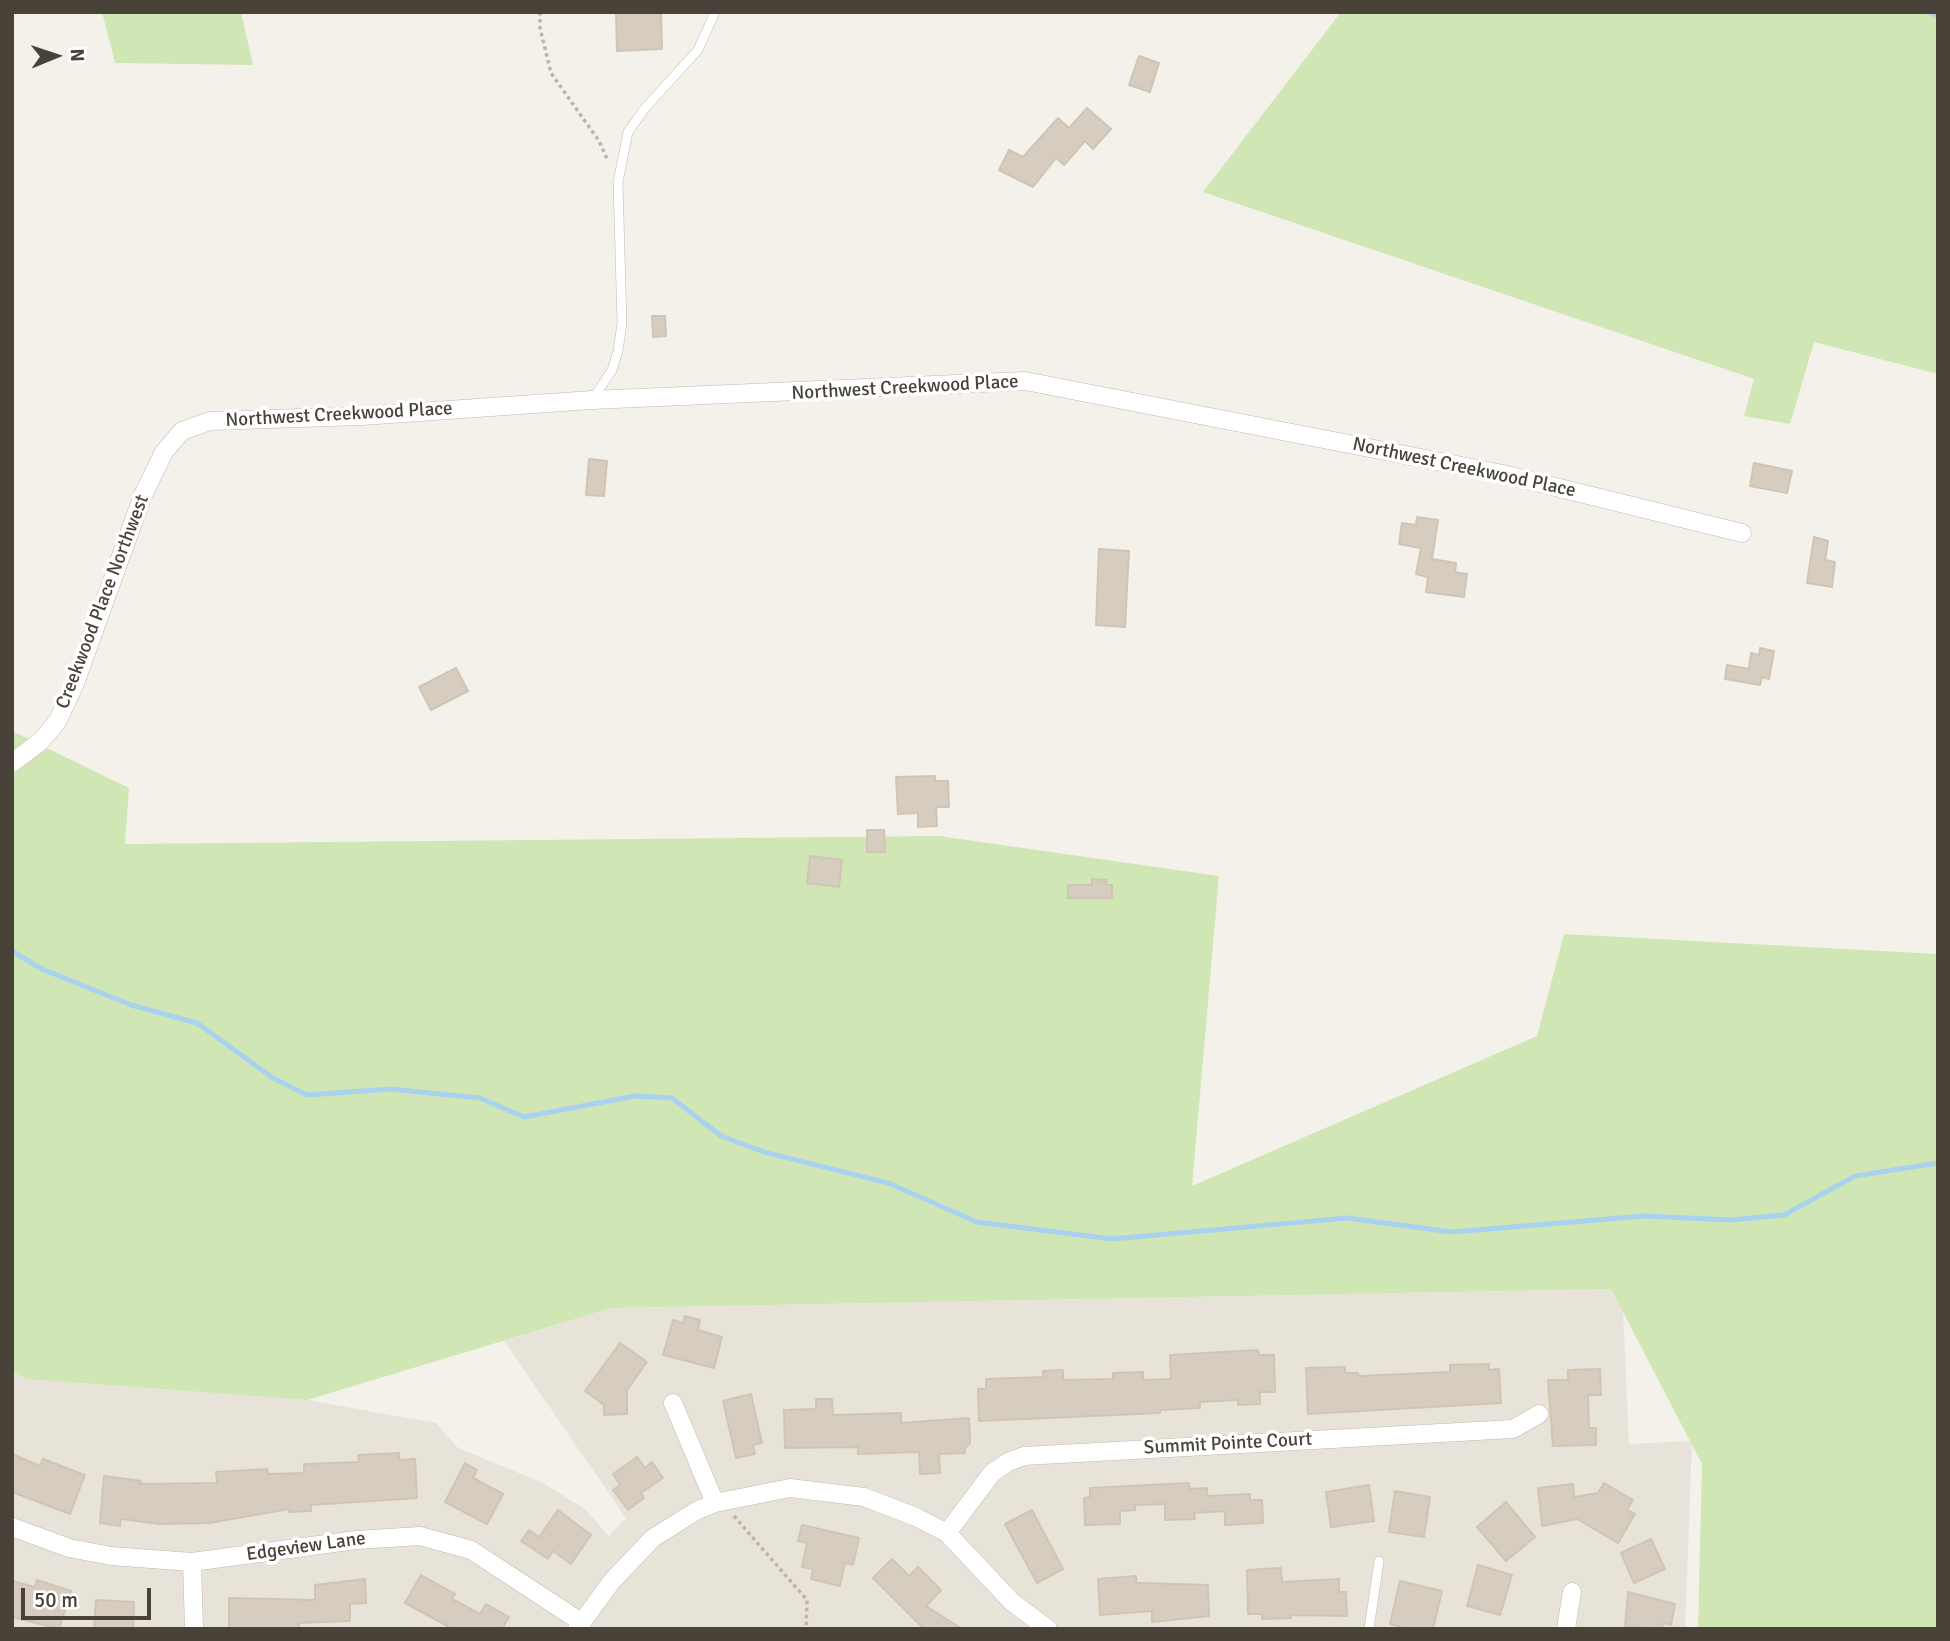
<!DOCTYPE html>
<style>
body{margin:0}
#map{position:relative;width:1950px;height:1641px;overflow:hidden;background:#f4f1ea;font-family:Signika,sans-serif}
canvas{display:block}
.frame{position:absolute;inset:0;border:14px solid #484238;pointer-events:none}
.north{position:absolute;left:21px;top:21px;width:70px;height:70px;-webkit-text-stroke:5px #fff;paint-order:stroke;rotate:88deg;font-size:19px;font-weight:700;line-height:28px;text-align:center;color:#484238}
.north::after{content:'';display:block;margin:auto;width:24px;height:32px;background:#484238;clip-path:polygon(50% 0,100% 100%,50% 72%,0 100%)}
.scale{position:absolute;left:21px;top:1588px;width:130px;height:32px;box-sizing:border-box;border:4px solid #484238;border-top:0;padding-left:9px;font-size:21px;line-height:24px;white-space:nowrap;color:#484238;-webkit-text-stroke:5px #fff;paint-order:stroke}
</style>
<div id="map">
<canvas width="1950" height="1641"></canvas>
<div class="frame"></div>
<div class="north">N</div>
<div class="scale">50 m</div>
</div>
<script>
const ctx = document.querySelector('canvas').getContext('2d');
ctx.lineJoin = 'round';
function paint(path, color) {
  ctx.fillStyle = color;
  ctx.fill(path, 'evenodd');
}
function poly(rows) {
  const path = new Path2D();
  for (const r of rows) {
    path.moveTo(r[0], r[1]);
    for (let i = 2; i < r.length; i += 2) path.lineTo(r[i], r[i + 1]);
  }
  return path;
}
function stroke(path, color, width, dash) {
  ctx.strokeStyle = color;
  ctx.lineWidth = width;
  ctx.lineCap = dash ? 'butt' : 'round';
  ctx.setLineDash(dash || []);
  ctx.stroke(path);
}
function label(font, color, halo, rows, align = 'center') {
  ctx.font = font + ' Signika,sans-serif';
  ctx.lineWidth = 7;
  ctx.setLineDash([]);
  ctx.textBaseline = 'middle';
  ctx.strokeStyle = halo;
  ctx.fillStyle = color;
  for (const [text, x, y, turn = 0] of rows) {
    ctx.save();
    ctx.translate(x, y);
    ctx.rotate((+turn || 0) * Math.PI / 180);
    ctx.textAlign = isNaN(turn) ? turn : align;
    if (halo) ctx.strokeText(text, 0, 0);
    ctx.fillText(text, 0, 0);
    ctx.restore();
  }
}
const residential = poly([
 [1611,1289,1623,1311,1629,1444,1692,1441,1685,1629,12,1629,12,1369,26,1379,307,1400,436,1423,458,1448,543,1483,585,1509,609,1536,626,1518,504,1341,612,1308]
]);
const green = poly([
 [102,12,241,12,253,65,115,63],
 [1341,12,1938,12,1938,374,1814,342,1790,424,1744,416,1754,379,1203,192],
 [12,731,129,788,125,844,939,836,1219,876,1192,1186,1537,1036,1564,934,1938,954,1938,1629,1698,1629,1702,1464,1611,1289,612,1308,307,1400,26,1379,12,1369]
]);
const stream = poly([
 [1929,12,1938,16],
 [12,951,42,969,131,1005,197,1023,273,1078,307,1095,390,1089,480,1098,524,1117,635,1096,672,1098,721,1136,764,1152,888,1183,977,1222,1112,1239,1347,1218,1452,1232,1644,1216,1731,1220,1784,1215,1855,1176,1938,1163]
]);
const building = poly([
 [661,12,662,49,617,51,616,13,661,12],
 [1139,56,1159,63,1150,92,1129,85,1139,56],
 [1087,108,1111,129,1093,149,1085,141,1064,165,1056,158,1033,187,999,170,1009,150,1023,157,1058,118,1069,128,1087,108],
 [652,316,665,316,666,336,653,337,652,316],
 [589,459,607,461,604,496,586,495,589,459],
 [1754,463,1792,471,1787,493,1750,486,1754,463],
 [1417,517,1438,520,1432,559,1456,563,1455,572,1467,574,1464,597,1426,592,1428,577,1416,574,1421,548,1399,544,1402,523,1416,525,1417,517],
 [1814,537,1828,541,1825,560,1835,562,1832,587,1807,583,1814,537],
 [1099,549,1129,551,1125,627,1096,625,1099,549],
 [1760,648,1774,651,1769,679,1762,677,1760,685,1725,679,1727,665,1749,669,1751,653,1759,655,1760,648],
 [456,668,468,691,431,710,419,687,456,668],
 [935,776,935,781,948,781,949,807,936,807,937,826,918,827,918,813,898,814,896,777,935,776],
 [867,830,884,830,885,852,867,852,867,830],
 [810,856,842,860,839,887,807,883,810,856],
 [1092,879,1106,880,1106,885,1112,885,1112,898,1068,898,1068,885,1092,885,1092,879],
 [685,1316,700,1320,698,1330,722,1337,714,1368,663,1355,673,1320,683,1323,685,1316],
 [620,1343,647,1362,627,1390,627,1414,604,1415,604,1405,585,1391,620,1343],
 [1258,1350,1259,1355,1274,1355,1275,1392,1260,1392,1260,1404,1238,1405,1238,1400,1200,1402,1200,1408,1160,1410,1160,1413,979,1421,978,1389,986,1389,986,1379,1043,1377,1043,1371,1063,1370,1063,1380,1113,1379,1113,1373,1143,1372,1143,1380,1171,1379,1170,1355,1258,1350],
 [1489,1364,1489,1370,1499,1369,1501,1403,1308,1414,1306,1368,1345,1367,1345,1373,1358,1373,1359,1376,1450,1372,1450,1365,1489,1364],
 [1600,1369,1601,1395,1588,1395,1589,1428,1596,1428,1596,1445,1553,1446,1548,1380,1568,1380,1568,1370,1600,1369],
 [751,1394,762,1443,753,1445,755,1454,736,1458,723,1401,751,1394],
 [816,1399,832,1399,833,1415,901,1413,901,1423,969,1418,970,1443,965,1448,965,1453,939,1454,940,1473,920,1474,919,1452,858,1454,858,1447,785,1448,784,1410,816,1409,816,1399],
 [399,1453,399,1460,415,1459,417,1498,311,1505,311,1511,289,1512,289,1509,209,1523,160,1524,121,1519,120,1526,100,1523,104,1476,141,1481,140,1484,217,1483,216,1472,267,1469,268,1474,304,1473,304,1464,359,1462,358,1455,399,1453],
 [12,1454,40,1466,43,1459,85,1475,70,1514,12,1492,12,1454],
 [637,1457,645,1468,652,1462,663,1478,641,1493,644,1498,628,1510,613,1490,620,1485,613,1474,637,1457],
 [465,1463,477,1470,473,1478,503,1494,487,1524,445,1502,465,1463],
 [1189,1483,1190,1489,1207,1488,1207,1496,1250,1494,1250,1500,1262,1500,1263,1523,1225,1525,1225,1511,1194,1513,1195,1519,1165,1520,1165,1504,1135,1505,1135,1510,1120,1511,1120,1524,1085,1525,1084,1498,1090,1497,1090,1488,1189,1483],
 [1604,1483,1633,1500,1627,1510,1635,1514,1618,1543,1577,1519,1542,1526,1538,1488,1573,1484,1574,1497,1598,1493,1604,1483],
 [1369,1485,1374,1521,1331,1527,1326,1492,1369,1485],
 [1395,1491,1430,1497,1424,1537,1389,1532,1395,1491],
 [1506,1502,1535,1537,1506,1561,1477,1527,1506,1502],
 [558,1510,591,1535,571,1564,553,1551,548,1559,521,1541,529,1530,539,1537,558,1510],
 [1032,1510,1063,1569,1037,1583,1005,1524,1032,1510],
 [802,1525,859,1538,853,1565,845,1563,840,1586,811,1579,813,1569,802,1567,807,1543,798,1541,802,1525],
 [1651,1539,1665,1569,1634,1583,1621,1553,1651,1539],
 [892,1559,909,1576,918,1567,941,1590,926,1606,962,1629,924,1629,873,1578,892,1559],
 [1478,1565,1512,1575,1500,1615,1467,1606,1478,1565],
 [1281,1568,1282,1582,1339,1579,1339,1592,1346,1592,1347,1616,1291,1615,1291,1618,1262,1619,1262,1614,1248,1614,1247,1570,1281,1568],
 [421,1575,455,1594,452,1599,480,1614,486,1604,509,1617,503,1627,507,1629,453,1629,405,1603,421,1575],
 [1136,1576,1136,1583,1143,1583,1208,1585,1209,1616,1152,1622,1152,1611,1100,1615,1098,1579,1136,1576],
 [365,1579,366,1603,350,1604,350,1621,299,1623,299,1629,229,1629,229,1598,315,1600,315,1585,365,1579],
 [37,1580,71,1591,59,1629,12,1617,12,1581,35,1587,37,1580],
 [1400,1581,1442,1591,1433,1629,1409,1629,1390,1624,1400,1581],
 [1628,1592,1675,1604,1671,1625,1663,1623,1662,1629,1625,1626,1628,1592],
 [96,1600,134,1602,133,1629,94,1629,96,1600]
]);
const path = poly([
 [540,12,540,28,551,73,599,141,608,161],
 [734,1516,807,1600,806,1629]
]);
const lane = poly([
 [593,399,612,370,618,351,622,323,618,182,628,132,646,107,698,50,715,12],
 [1369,1629,1379,1561]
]);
const street = poly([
 [12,763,41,741,57,722,74,686,143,495,164,452,182,431,210,421,362,416,592,400,1025,381,1503,474,1742,533],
 [673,1403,715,1503],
 [12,1527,69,1548,111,1556,192,1562,356,1540,420,1536,471,1550,581,1622],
 [947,1533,992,1473,1008,1462,1024,1456,1513,1429,1539,1414],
 [192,1562,194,1629],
 [577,1629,612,1581,653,1538,696,1511,715,1503,790,1488,864,1497,916,1517,947,1533,1012,1602,1048,1629],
 [1566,1629,1572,1592]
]);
const streetNames = [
 ["Northwest Creekwood Place",905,388,-3],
 ["Northwest Creekwood Place",339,415,-3],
 ["Northwest Creekwood Place",1464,468,12],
 ["Creekwood Place Northwest",103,602,-69],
 ["Summit Pointe Court",1228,1444,-3],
 ["Edgeview Lane",306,1547,-8]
];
paint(residential, '#e8e3d8');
paint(green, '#d0e7b5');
stroke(stream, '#a9d2ee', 5);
paint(building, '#d6cdc0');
stroke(building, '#d0c5b3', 2);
stroke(lane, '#c0b9ad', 10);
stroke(street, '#c0b9ad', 19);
stroke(path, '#c1b49e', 3.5, [3.5, 3.5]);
stroke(lane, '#fff', 9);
stroke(street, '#fff', 18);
label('19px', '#484238', '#fff', streetNames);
</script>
